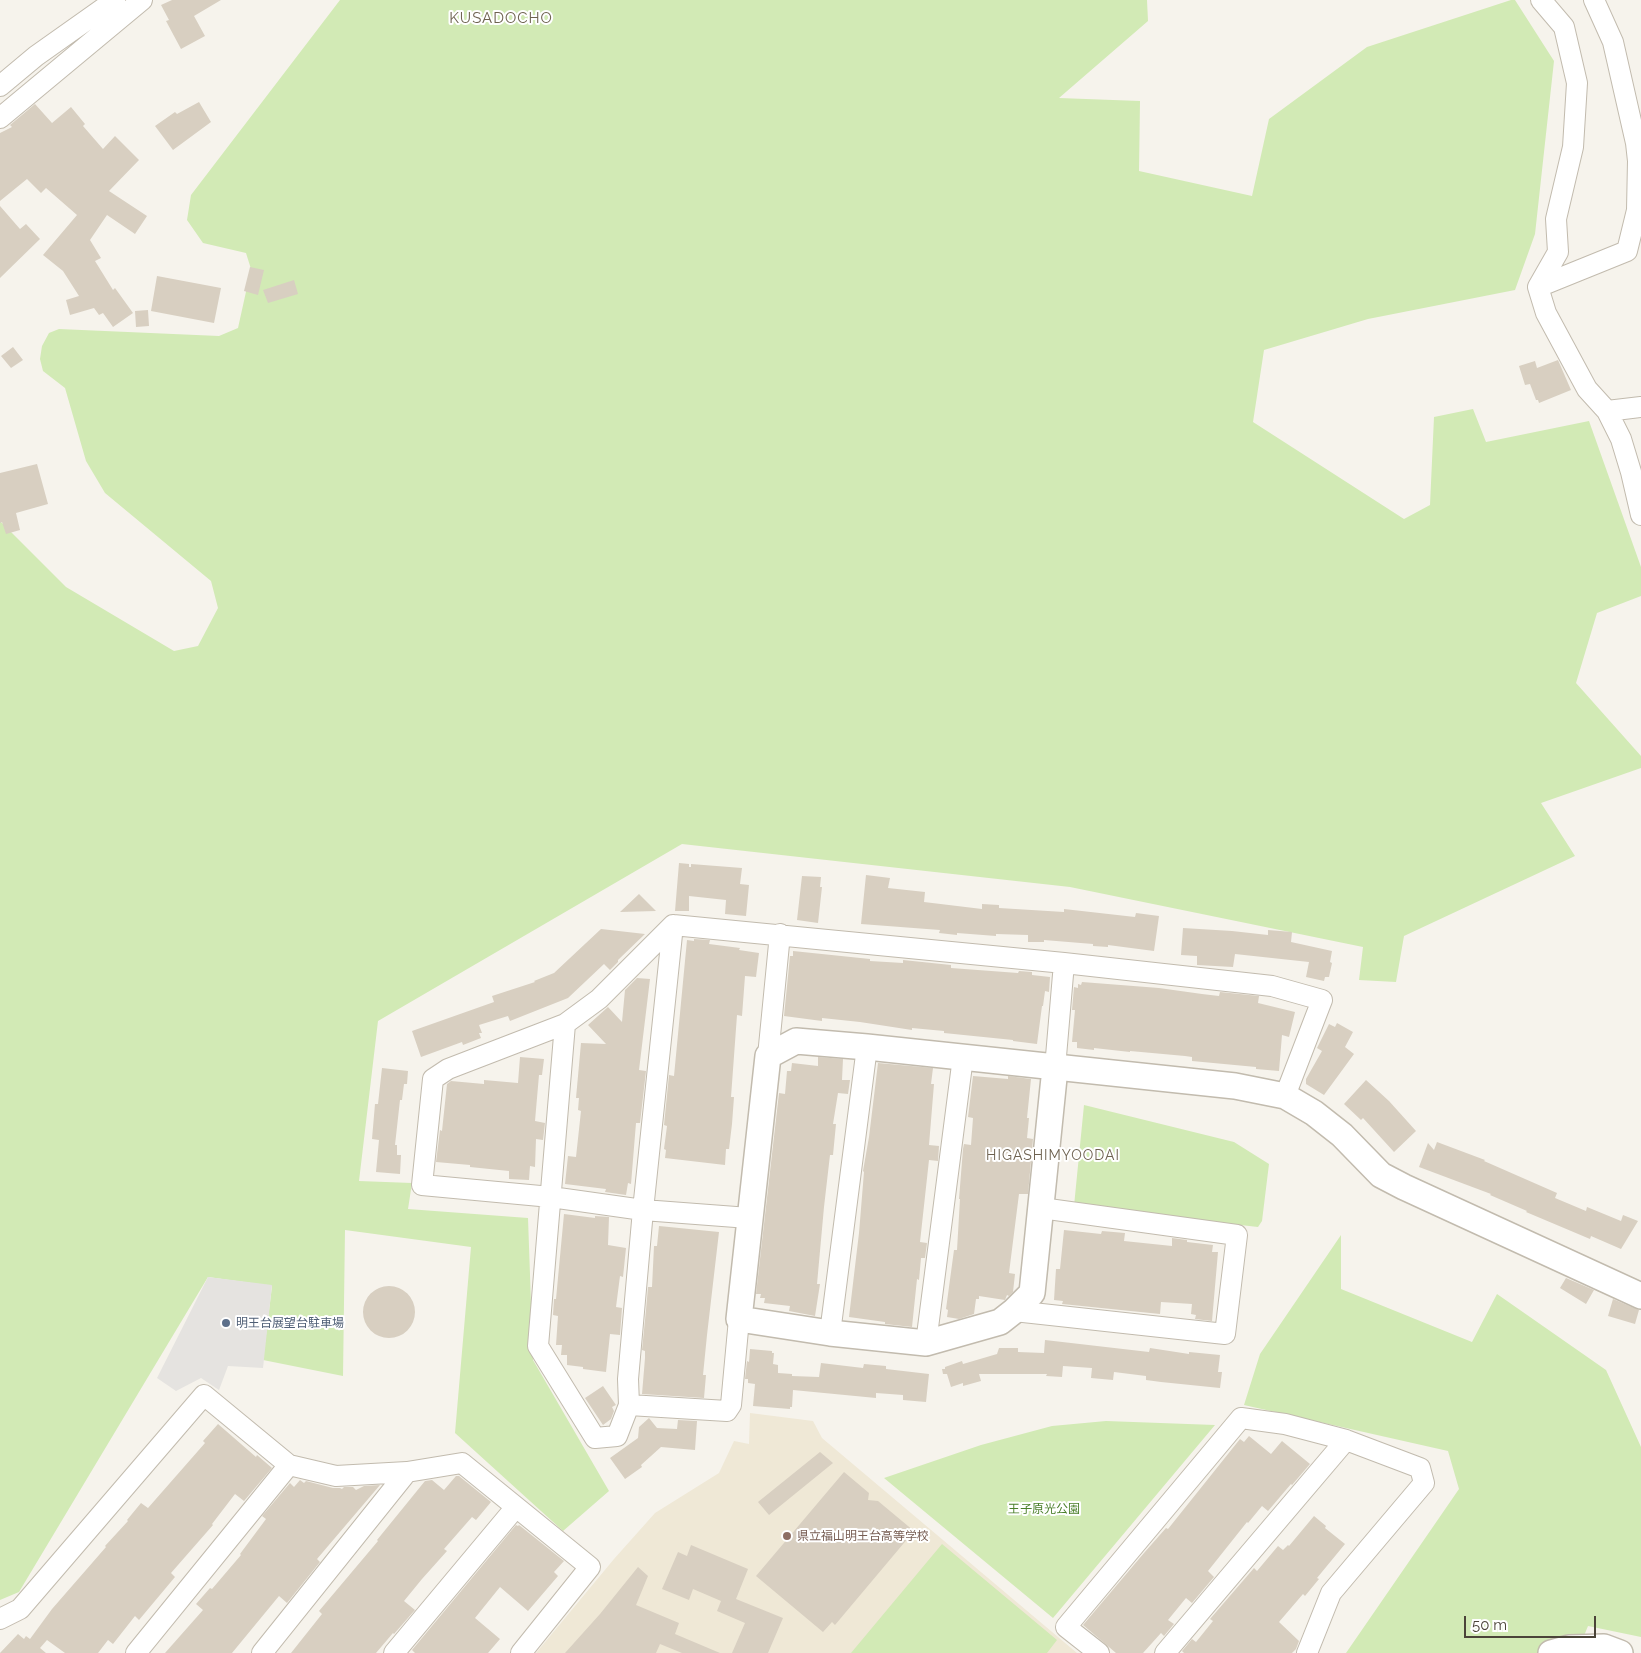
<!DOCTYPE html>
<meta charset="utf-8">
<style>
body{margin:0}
#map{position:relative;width:1641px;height:1653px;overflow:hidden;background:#f6f3ec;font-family:Raleway,sans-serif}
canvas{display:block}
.scale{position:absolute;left:1464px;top:1616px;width:132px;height:22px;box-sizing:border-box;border:2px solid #4b4439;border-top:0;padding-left:6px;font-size:15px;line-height:18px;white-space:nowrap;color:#4b4439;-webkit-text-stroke:4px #fff;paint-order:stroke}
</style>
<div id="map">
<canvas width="1641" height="1653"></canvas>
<div class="scale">50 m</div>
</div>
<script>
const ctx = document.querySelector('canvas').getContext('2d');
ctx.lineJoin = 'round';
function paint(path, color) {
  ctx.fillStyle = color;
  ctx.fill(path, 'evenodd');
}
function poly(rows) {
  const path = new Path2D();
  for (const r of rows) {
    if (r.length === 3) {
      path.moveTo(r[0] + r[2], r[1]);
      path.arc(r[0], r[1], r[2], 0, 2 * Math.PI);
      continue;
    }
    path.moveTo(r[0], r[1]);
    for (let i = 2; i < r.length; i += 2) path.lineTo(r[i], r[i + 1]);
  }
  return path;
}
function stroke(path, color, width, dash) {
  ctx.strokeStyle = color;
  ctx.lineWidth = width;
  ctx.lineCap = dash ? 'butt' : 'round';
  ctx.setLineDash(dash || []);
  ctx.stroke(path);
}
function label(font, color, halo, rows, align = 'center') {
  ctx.font = font + ' Raleway,"Noto Sans JP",sans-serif';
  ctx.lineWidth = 4;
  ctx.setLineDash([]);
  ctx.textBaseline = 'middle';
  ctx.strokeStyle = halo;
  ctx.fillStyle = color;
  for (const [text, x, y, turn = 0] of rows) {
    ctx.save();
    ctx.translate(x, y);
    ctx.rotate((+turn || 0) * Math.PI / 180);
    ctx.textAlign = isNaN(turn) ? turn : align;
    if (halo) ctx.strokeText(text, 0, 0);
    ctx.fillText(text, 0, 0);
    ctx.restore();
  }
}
const education = poly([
 [750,1413,813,1421,822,1438,1077,1653,536,1653,614,1559,655,1513,719,1473,734,1441,749,1444]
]);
const green = poly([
 [340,0,1147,0,1148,21,1059,98,1140,101,1139,171,1252,196,1269,119,1367,47,1511,0,1515,0,1554,61,1535,234,1515,290,1368,319,1264,350,1253,422,1404,519,1430,505,1434,417,1473,409,1486,442,1589,421,1641,567,1641,596,1597,613,1576,683,1641,756,1641,768,1541,803,1575,856,1404,936,1396,982,1359,980,1363,947,1070,887,682,844,378,1021,359,1181,412,1183,408,1209,528,1218,533,1360,609,1491,563,1531,455,1433,471,1247,345,1230,343,1376,263,1360,272,1286,208,1277,19,1592,0,1600,0,521,66,587,174,651,198,646,218,608,211,581,105,493,86,461,65,388,43,371,40,359,42,346,49,333,59,329,219,336,238,328,251,269,246,253,203,243,187,220,191,195],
 [1084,1105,1234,1142,1269,1164,1262,1221,1258,1227,1074,1206],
 [1341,1235,1341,1289,1472,1342,1497,1294,1606,1370,1641,1447,1641,1637,1588,1626,1577,1653,1346,1653,1459,1489,1448,1451,1244,1405,1260,1354],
 [1106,1421,1215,1425,1053,1618,884,1478,981,1445,1052,1426],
 [942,1544,1057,1640,1047,1653,851,1653]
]);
const parking = poly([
 [208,1277,272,1285,263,1368,228,1366,219,1390,201,1378,176,1391,157,1378]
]);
const building = poly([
 [172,0,221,0,194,16,205,36,181,49,166,21,169,20,161,5],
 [199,102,211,122,173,150,155,126,175,112,177,114],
 [35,104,52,123,71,107,85,124,83,126,103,149,115,136,139,160,109,191,147,216,135,234,107,215,90,240,101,258,95,261,113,290,115,288,133,313,113,327,103,313,99,315,94,308,70,315,66,300,79,296,63,271,43,255,77,215,46,188,41,193,27,179,0,201,0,133,12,127,10,125],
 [0,206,20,229,26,224,40,239,0,278],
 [250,267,264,270,258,295,244,291],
 [157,276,221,288,214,323,151,311],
 [294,280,298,294,268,303,263,290],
 [148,310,149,326,136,327,135,311],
 [13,347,23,360,11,368,1,356],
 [1558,360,1571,390,1539,403,1538,400,1536,400,1530,384,1525,385,1519,366,1535,361,1537,368],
 [37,464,48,504,16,513,20,530,6,534,2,522,0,523,0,473],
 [679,863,689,864,689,867,691,867,691,864,742,868,740,884,749,885,746,916,725,914,726,900,689,896,689,911,675,911],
 [866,875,890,878,888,888,925,892,924,902,982,909,982,904,999,905,999,908,1064,912,1064,909,1135,917,1136,913,1159,916,1154,951,1108,945,1108,947,1093,946,1093,944,1044,940,1044,942,1028,942,1028,935,996,934,996,936,957,933,957,935,939,933,940,930,861,924],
 [802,876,821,877,820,887,822,887,818,923,797,920],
 [639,894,656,911,620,912],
 [1183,928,1232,931,1268,935,1268,930,1292,932,1291,942,1332,951,1330,962,1332,963,1329,977,1325,977,1324,981,1306,977,1309,962,1235,954,1233,967,1197,965,1197,956,1181,955],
 [601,929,645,934,618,960,618,962,610,970,604,964,568,998,510,1021,508,1016,479,1025,482,1033,479,1033,481,1038,463,1045,462,1042,421,1057,412,1031,494,1002,492,996,535,982,534,981,554,973],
 [694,939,710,940,709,944,740,948,739,950,759,953,756,977,745,976,742,1016,737,1015,731,1097,734,1097,732,1124,729,1149,726,1149,725,1165,665,1158,666,1150,664,1149,667,1126,664,1125,669,1075,674,1076,687,940,694,941],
 [793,951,870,959,870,961,903,963,903,960,951,965,951,968,1018,973,1019,971,1032,972,1032,975,1050,977,1049,992,1045,991,1043,1006,1042,1006,1037,1044,1013,1041,1013,1040,944,1033,944,1031,912,1028,912,1030,860,1022,822,1018,822,1021,784,1016,790,956,793,956],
 [637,978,650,979,639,1070,646,1071,640,1123,636,1123,631,1184,628,1183,626,1195,605,1192,606,1189,565,1184,568,1156,576,1157,581,1111,578,1110,579,1098,576,1098,581,1043,606,1044,588,1025,608,1007,622,1022,625,990],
 [1082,982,1159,988,1202,994,1219,996,1220,992,1259,996,1258,1003,1295,1012,1289,1037,1282,1035,1279,1071,1256,1069,1256,1067,1192,1061,1192,1057,1185,1056,1130,1051,1130,1052,1094,1048,1094,1050,1077,1048,1077,1042,1072,1042,1075,1010,1072,1010,1074,987,1078,988,1078,984,1081,985],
 [1337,1023,1353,1032,1345,1047,1354,1054,1324,1095,1306,1084,1306,1079,1322,1051,1317,1048,1329,1024,1335,1027],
 [520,1057,544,1059,542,1075,539,1075,535,1121,545,1123,543,1140,536,1139,535,1167,530,1166,529,1180,509,1179,509,1171,470,1167,470,1165,436,1162,440,1130,442,1131,447,1084,451,1081,484,1084,484,1080,518,1083],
 [818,1057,843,1059,842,1080,850,1080,848,1094,838,1093,833,1124,836,1124,833,1155,830,1155,824,1207,817,1284,820,1284,815,1316,789,1311,790,1306,764,1303,765,1298,760,1298,761,1294,756,1294,779,1093,785,1094,787,1071,791,1071,792,1063,818,1066],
 [878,1063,933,1068,931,1084,934,1084,929,1145,939,1146,938,1161,929,1160,920,1242,927,1243,925,1258,921,1258,919,1280,917,1279,912,1327,885,1324,885,1322,849,1317,859,1233,864,1172,863,1171,869,1137],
 [382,1068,408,1071,407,1084,404,1084,402,1100,400,1100,395,1145,397,1145,397,1155,401,1155,400,1174,376,1172,379,1140,372,1139,375,1104,378,1104],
 [973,1076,1008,1079,1008,1076,1031,1079,1027,1118,1029,1118,1027,1138,1033,1139,1028,1194,1019,1194,1009,1273,1015,1274,1013,1292,1009,1296,1007,1295,1005,1300,979,1296,979,1299,976,1299,974,1314,959,1319,947,1317,948,1310,946,1309,954,1250,957,1250,960,1199,959,1199,963,1149,964,1144,971,1145,973,1118,968,1117],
 [1366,1080,1389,1101,1416,1131,1394,1152,1363,1118,1361,1120,1344,1104],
 [1437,1142,1485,1160,1484,1161,1557,1193,1555,1198,1586,1211,1587,1207,1621,1221,1623,1215,1638,1221,1621,1249,1591,1236,1590,1239,1526,1212,1527,1211,1490,1195,1491,1194,1419,1167,1428,1143,1434,1150],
 [564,1214,595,1218,595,1216,609,1217,608,1245,626,1248,623,1277,620,1276,616,1307,622,1308,620,1335,610,1334,606,1372,583,1369,583,1367,567,1365,567,1355,561,1355,562,1345,556,1345,558,1316,553,1315,554,1299,556,1299],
 [659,1226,719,1232,707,1335,703,1375,706,1375,704,1398,642,1394,645,1358,645,1351,642,1350,646,1310,648,1287,652,1287,654,1246,657,1246],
 [1064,1230,1101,1234,1102,1231,1125,1233,1124,1241,1172,1246,1172,1238,1187,1240,1187,1242,1213,1245,1212,1252,1218,1252,1212,1321,1195,1319,1196,1315,1191,1314,1192,1304,1161,1302,1160,1314,1072,1305,1062,1304,1063,1301,1054,1300,1056,1269,1060,1269],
 [1566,1278,1594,1290,1586,1304,1560,1288],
 [389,1312,26],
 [1613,1299,1639,1310,1635,1324,1608,1316],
 [1045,1340,1149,1352,1150,1348,1189,1354,1189,1352,1220,1355,1218,1372,1222,1372,1220,1388,1161,1382,1146,1380,1146,1376,1114,1372,1113,1380,1091,1378,1092,1368,1063,1366,1062,1377,1046,1376,1047,1374,979,1374,981,1381,963,1386,963,1383,951,1387,947,1374,943,1374,942,1369,945,1369,945,1367,962,1361,963,1364,997,1354,999,1348,1018,1348,1018,1352,1044,1353],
 [750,1349,772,1351,772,1353,774,1353,773,1364,778,1365,778,1373,792,1374,792,1376,819,1377,821,1363,863,1368,864,1364,886,1366,886,1369,929,1374,926,1402,903,1400,903,1395,876,1393,876,1398,793,1390,792,1407,790,1407,790,1409,753,1406,755,1384,748,1383,748,1379,745,1379,747,1361,749,1362],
 [603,1386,616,1405,612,1407,614,1411,611,1419,603,1425,585,1398],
 [649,1418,657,1428,677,1429,678,1420,697,1421,695,1450,661,1447,641,1465,642,1467,625,1479,610,1458,638,1438,639,1427],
 [218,1424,256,1457,257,1455,272,1468,244,1501,235,1494,212,1524,213,1525,171,1573,175,1577,139,1620,135,1616,113,1644,108,1640,98,1653,65,1653,47,1640,40,1648,46,1653,0,1653,18,1634,24,1639,26,1636,30,1639,52,1609,106,1547,105,1546,128,1521,127,1520,141,1503,148,1508,205,1443,203,1441],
 [1249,1436,1271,1454,1282,1441,1310,1464,1292,1485,1291,1484,1268,1511,1262,1506,1248,1523,1247,1522,1208,1571,1214,1577,1192,1603,1186,1598,1168,1620,1174,1624,1164,1636,1161,1633,1143,1653,1116,1653,1083,1625,1144,1553,1166,1528,1168,1529,1240,1439,1244,1442],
 [820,1452,833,1463,769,1515,758,1502],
 [844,1472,869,1493,868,1500,878,1501,914,1531,835,1625,832,1622,823,1632,756,1576],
 [456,1476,459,1476,491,1502,476,1520,472,1517,444,1549,447,1551,422,1579,404,1601,415,1610,394,1634,393,1633,376,1653,291,1653,322,1614,319,1611,378,1541,377,1540,425,1481,432,1480,444,1490],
 [300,1480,304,1483,306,1481,333,1488,340,1488,342,1489,344,1487,353,1487,356,1490,364,1486,380,1485,317,1559,320,1562,287,1603,279,1596,232,1653,165,1653,203,1610,196,1604,210,1588,212,1589,241,1555,240,1554,266,1519,262,1516,290,1483,294,1487],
 [1314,1516,1326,1526,1325,1528,1345,1544,1317,1578,1319,1579,1305,1596,1303,1594,1279,1622,1299,1641,1296,1649,1292,1653,1184,1653,1182,1651,1192,1639,1196,1642,1213,1621,1210,1619,1254,1568,1257,1571,1278,1546,1283,1550,1288,1545,1289,1546],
 [516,1525,518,1526,519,1525,564,1561,554,1572,558,1576,528,1611,500,1587,475,1618,500,1639,488,1653,415,1653,412,1650],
 [691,1545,748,1569,736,1599,783,1618,768,1653,732,1653,745,1623,717,1611,721,1601,693,1589,689,1600,662,1589,678,1552,687,1556],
 [638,1567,648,1576,636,1605,679,1623,675,1634,720,1653,682,1653,660,1644,656,1653,565,1653,600,1614]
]);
const minor = poly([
 [1594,0,1613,42,1636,143,1638,161,1637,210,1627,251,1538,287,1546,313,1587,389,1607,411,1621,439,1631,472,1641,515],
 [0,86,36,56,115,0],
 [0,118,142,0],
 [1538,287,1558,252,1556,219,1573,147,1577,83,1564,27,1541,0],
 [1607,411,1641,407],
 [565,1024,538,1346,595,1438,617,1436,629,1405,727,1411,731,1405,739,1319],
 [768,1056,780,934],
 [1055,1068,1064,963],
 [749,1218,643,1210,551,1197,422,1185,433,1079,448,1069,565,1024,599,999,673,925,1064,963,1272,986,1322,1000,1285,1096],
 [1014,1311,1225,1334,1237,1235,1041,1208],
 [830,1333,867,1047],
 [926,1343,963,1057],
 [629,1405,628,1379,643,1210,673,925],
 [0,1619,20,1609,204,1395,289,1465,336,1476,407,1472],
 [136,1653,289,1465],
 [262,1653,407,1472,462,1463,590,1567,521,1653],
 [394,1653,516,1507],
 [1099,1653,1066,1627,1241,1418,1285,1424,1346,1440,1420,1468,1424,1483,1331,1593,1307,1653],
 [1165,1653,1346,1440]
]);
const tertiary = poly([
 [1055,1068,1032,1293,1014,1311,1000,1322,926,1343,830,1333,739,1319,768,1056,796,1041,867,1047,1235,1086,1285,1096,1314,1113,1342,1135,1381,1175,1404,1187,1641,1296],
 [1551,1653,1569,1648,1604,1647,1620,1653]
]);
const markers = [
 [226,1323,5,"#5c6f8a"],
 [787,1536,5,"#8d6e63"]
];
const serviceNames = [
 ["明王台展望台駐車場",236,1323]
];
const parkNames = [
 ["王子原光公園",1044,1509]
];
const educationNames = [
 ["県立福山明王台高等学校",797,1536]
];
const neighbourhoodNames = [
 ["HIGASHIMYOODAI",1053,1156]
];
const quarterNames = [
 ["KUSADOCHO",501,18]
];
paint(education, '#efe8d6');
paint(green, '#d2eab5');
paint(parking, '#e5e3e0');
paint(building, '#d8cfc1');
stroke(minor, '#c2bbae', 22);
stroke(tertiary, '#c2bbae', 28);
stroke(minor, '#fff', 20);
stroke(tertiary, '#fff', 25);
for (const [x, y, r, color] of markers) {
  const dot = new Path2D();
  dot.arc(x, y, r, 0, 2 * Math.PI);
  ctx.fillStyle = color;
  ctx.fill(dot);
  stroke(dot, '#fff', 2);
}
label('12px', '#4e5e75', '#fff', serviceNames, 'left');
label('12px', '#4a7f2a', '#fff', parkNames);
label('12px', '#785e54', '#fff', educationNames, 'left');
ctx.letterSpacing = '1px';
label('14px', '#6e6250', '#fff', neighbourhoodNames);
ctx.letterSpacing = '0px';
ctx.letterSpacing = '1px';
label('15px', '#6e6250', '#fff', quarterNames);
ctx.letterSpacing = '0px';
</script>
